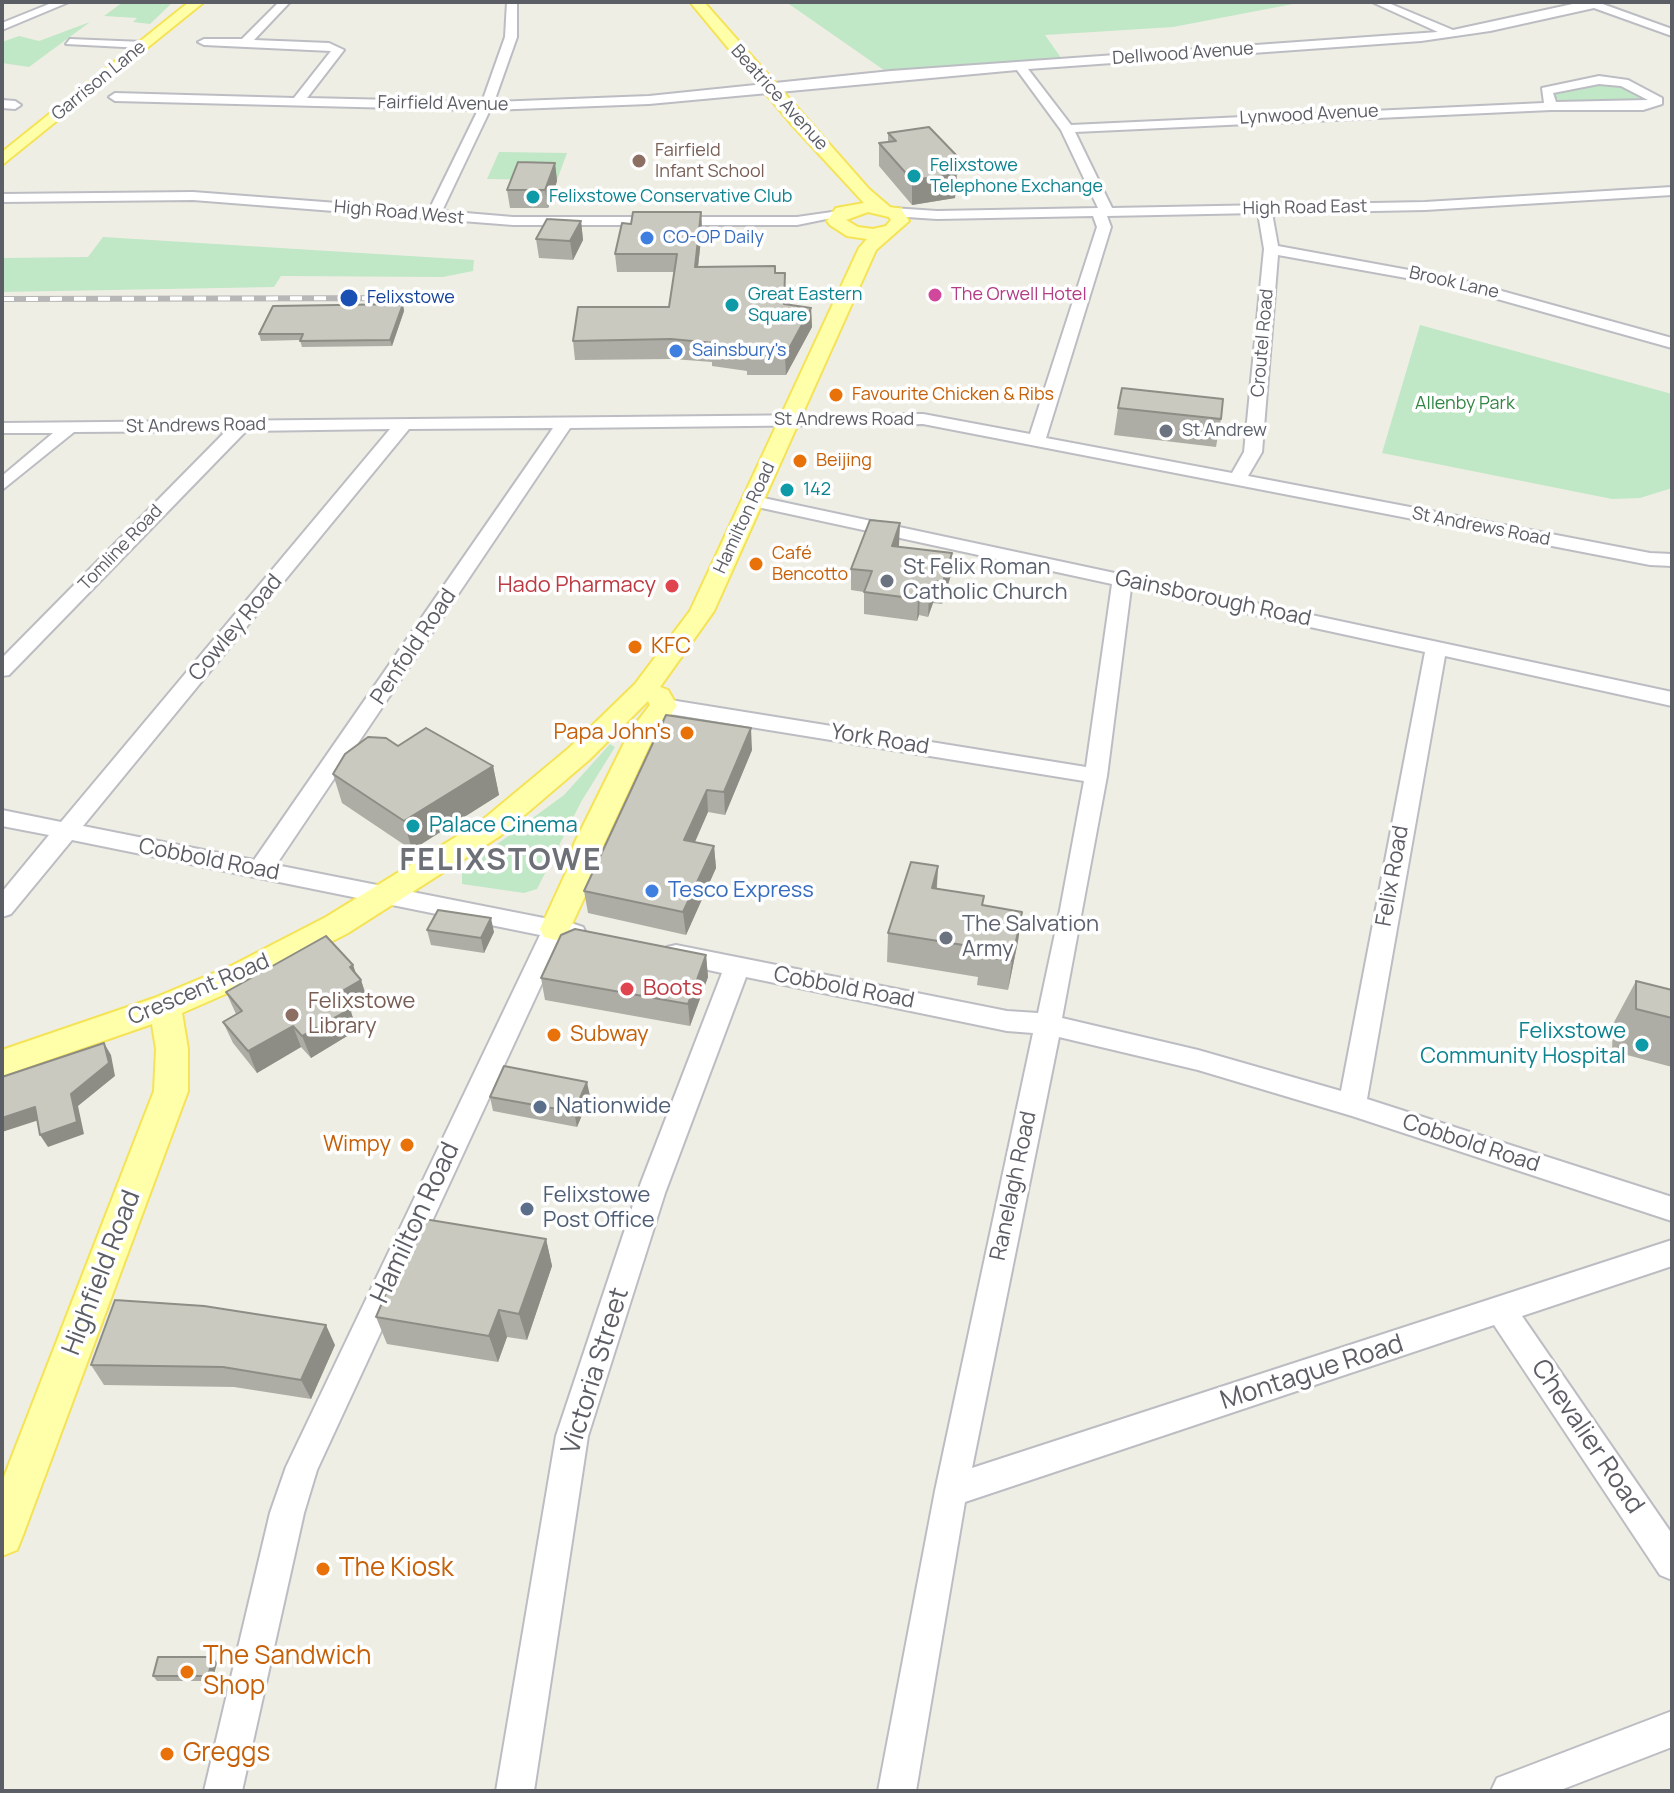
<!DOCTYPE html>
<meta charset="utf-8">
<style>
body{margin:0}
#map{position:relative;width:1674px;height:1793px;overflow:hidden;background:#efeee4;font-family:Manrope,sans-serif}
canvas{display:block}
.frame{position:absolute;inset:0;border:4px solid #5c5e65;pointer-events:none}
</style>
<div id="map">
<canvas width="1674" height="1793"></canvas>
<div class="frame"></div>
</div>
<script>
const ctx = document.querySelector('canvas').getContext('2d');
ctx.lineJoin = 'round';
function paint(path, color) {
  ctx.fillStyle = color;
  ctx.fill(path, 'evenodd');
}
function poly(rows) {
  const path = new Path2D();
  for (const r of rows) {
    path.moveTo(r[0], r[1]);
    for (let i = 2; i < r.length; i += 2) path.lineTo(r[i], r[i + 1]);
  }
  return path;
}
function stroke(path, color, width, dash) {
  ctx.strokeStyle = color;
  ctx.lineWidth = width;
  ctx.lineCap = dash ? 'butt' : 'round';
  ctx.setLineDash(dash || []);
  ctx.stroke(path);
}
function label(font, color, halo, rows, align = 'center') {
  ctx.font = font + ' Manrope,sans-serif';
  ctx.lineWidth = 7;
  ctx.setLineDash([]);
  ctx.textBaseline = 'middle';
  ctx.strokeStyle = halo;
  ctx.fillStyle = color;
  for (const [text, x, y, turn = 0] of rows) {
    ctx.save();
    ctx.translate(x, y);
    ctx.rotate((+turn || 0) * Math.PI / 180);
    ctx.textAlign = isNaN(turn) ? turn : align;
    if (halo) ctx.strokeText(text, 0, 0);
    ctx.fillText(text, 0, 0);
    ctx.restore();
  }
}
const green = poly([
 [123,2,173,2,150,24,133,22,137,18,104,16],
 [786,2,1289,2,1293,4,1173,27,1045,35,1064,62,891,75],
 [90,22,29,67,2,63,2,42,19,36,39,41],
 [1598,81,1620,83,1653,102,1564,102,1551,97,1551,92],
 [499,152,567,153,557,180,487,179],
 [103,237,474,260,473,271,443,277,281,276,274,287,2,292,2,258,88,257],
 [1420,325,1672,394,1672,488,1640,498,1612,499,1382,453],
 [610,744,615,747,581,802,537,889,524,893,462,884,462,870,564,795]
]);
const minor = poly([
 [54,2,69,2,2,30,2,23,54,2],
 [279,2,290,2,254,40,329,43,344,50,307,98,482,102,505,37,507,2,517,2,517,37,494,102,649,96,891,71,1438,32,1372,2,1386,2,1453,30,1582,2,1597,2,1672,29,1672,36,1594,8,1490,31,1421,41,1028,69,1071,125,1544,103,1542,88,1599,76,1628,80,1662,98,1662,104,1643,110,1551,110,1075,132,1112,208,1425,202,1672,187,1672,195,1425,210,1272,213,1278,246,1458,279,1672,338,1672,348,1451,286,1278,255,1262,452,1248,476,1650,553,1672,554,1672,566,1650,565,923,424,570,428,276,865,574,924,583,927,586,933,583,939,574,942,562,940,317,1470,304,1513,242,1791,204,1791,270,1513,286,1467,540,935,72,840,11,914,2,917,2,892,49,835,2,826,2,810,61,822,390,429,246,431,9,675,2,676,2,658,226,431,74,432,2,490,2,476,53,433,2,433,2,423,923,414,1030,434,1097,227,1093,216,937,219,892,216,885,212,892,208,937,211,1098,208,1061,130,1017,70,649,104,490,110,442,211,513,217,797,217,839,211,846,215,797,225,513,225,193,200,2,202,2,194,193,192,429,210,478,110,115,101,109,97,115,93,294,98,331,51,204,45,198,42,204,39,242,39,279,2],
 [1599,84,1621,86,1648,100,1556,102,1553,93,1599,84],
 [1258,213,1264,249,1244,452,1232,473,1046,438,1111,227,1107,216,1258,213],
 [553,428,254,860,83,826,409,429,553,428],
 [70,39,143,42,149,45,143,48,66,44,70,39],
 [2,100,15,101,21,105,15,109,2,108,2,100],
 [754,496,1672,692,1672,706,1445,656,1367,1099,1672,1197,1672,1221,1352,1116,1198,1070,1059,1037,972,1468,1672,1240,1672,1266,1522,1316,1672,1534,1672,1580,1660,1575,1494,1325,965,1502,916,1791,878,1791,935,1491,1033,1033,1007,1031,746,977,665,1193,588,1436,534,1791,496,1791,556,1436,637,1193,722,973,667,961,664,954,667,947,676,945,1007,1011,1038,1013,1060,910,1084,781,664,713,653,706,664,699,1086,767,1112,584,748,505,748,497,754,496],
 [1131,588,1425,652,1341,1091,1198,1050,1062,1018,1107,776,1131,588],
 [1672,1711,1672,1747,1558,1791,1491,1791,1497,1778,1672,1711]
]);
const major = poly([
 [189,2,204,2,2,165,2,152,189,2],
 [690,2,704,2,869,189,890,207,901,209,909,221,876,250,714,611,660,687,668,690,677,706,655,734,604,844,599,866,566,937,555,940,544,937,540,929,569,866,574,844,630,731,650,705,648,701,589,760,500,836,348,933,255,981,182,1013,188,1049,188,1091,23,1535,17,1550,2,1556,2,1482,154,1091,156,1049,152,1024,2,1076,2,1050,154,998,233,965,326,917,480,822,569,748,635,684,690,611,859,248,867,239,847,236,830,225,827,221,836,208,864,203,792,125,690,2],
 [868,212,889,217,891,220,886,226,873,229,858,227,846,220,868,212]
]);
const rail = poly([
 [2,299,438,298]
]);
const wall = poly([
 [888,133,958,157,955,198,912,205,879,166,879,143,888,142],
 [555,163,557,181,548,208,510,208,507,190],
 [701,212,702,230,698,267,775,273,785,304,811,308,812,327,786,375,747,375,747,371,712,366,712,362,673,359,575,360,573,341,669,307,674,272,617,272,615,254],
 [581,221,583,240,573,260,539,258,536,239],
 [403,304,404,311,392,346,302,347,300,340,261,341,259,334],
 [1118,408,1221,419,1216,447,1114,435],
 [900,523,898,547,951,575,942,604,933,603,928,617,919,615,917,621,864,614,864,592,851,590,851,569],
 [398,746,493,766,499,795,412,850,342,803,333,774],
 [752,750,725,815,708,812,695,842,714,846,716,868,686,935,588,913,584,891],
 [938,866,937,888,983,905,1022,912,1018,941,1008,990,977,985,978,977,887,962,888,933],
 [427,930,494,932,484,953,431,945],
 [706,955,708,977,690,1026,545,1000,541,978],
 [353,965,356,975,361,980,368,1002,351,1012,357,1030,311,1058,301,1047,257,1073,233,1043,223,1022,236,1014,226,992],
 [1636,981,1672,990,1672,1067,1612,1051,1613,1024],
 [590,1096,577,1127,493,1111,490,1097],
 [546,1239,552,1266,527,1340,507,1337,498,1362,387,1344,376,1317],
 [335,1345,311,1399,234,1387,104,1385,91,1365],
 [213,1657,217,1663,212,1681,157,1681,153,1676]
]);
const shadedWall = poly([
 [958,157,955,198,912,205,912,180,946,161],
 [555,163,557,181,548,208,545,190],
 [701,212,702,230,696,285,695,267],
 [581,221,583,240,573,260,570,241],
 [403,304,404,311,392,346,390,340],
 [811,308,812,327,786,375,785,356],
 [900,523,899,545,891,567,892,546],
 [952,553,951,575,942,604,943,582],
 [934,581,933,603,928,617,929,595],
 [920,594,919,615,917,621,918,599],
 [751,728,752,750,725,815,724,792],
 [493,766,499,795,412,850,404,821],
 [707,790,708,812,686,862,684,840],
 [714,846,716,868,686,935,683,912],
 [938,866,936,895,932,888],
 [1022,912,1018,941,1008,990,1012,961],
 [491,918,494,932,484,953,481,938],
 [706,955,708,977,690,1026,688,1004],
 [353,965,359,982,361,980,368,1002,351,1012,357,1030,311,1058,302,1036,337,994,350,967],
 [293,1026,301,1047,257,1073,248,1051],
 [104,1043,111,1055,115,1076,78,1106,84,1134,48,1147,40,1135,71,1094],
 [587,1082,590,1096,577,1127,574,1112],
 [35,1107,42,1119,2,1132,2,1118],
 [546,1239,552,1266,527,1340,519,1314],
 [499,1310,507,1337,498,1362,489,1336],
 [326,1325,335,1345,311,1399,301,1380],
 [213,1657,217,1663,212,1681,208,1676]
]);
const building = poly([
 [929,127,958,157,946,161,957,174,912,180,879,143,896,141,888,133,929,127],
 [518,162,555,163,545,190,507,190,518,162],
 [633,212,701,212,695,267,775,266,775,273,785,273,784,304,811,308,785,356,746,355,749,352,711,347,714,343,671,339,573,341,578,307,669,307,677,254,615,254,622,223,631,224,633,212],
 [547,219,581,221,570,241,536,239,547,219],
 [403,304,390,340,300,341,303,334,259,334,273,306,403,304],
 [1122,388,1223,399,1221,419,1118,408,1122,388],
 [870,520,900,523,892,546,952,553,943,582,934,581,929,595,920,594,918,599,864,592,872,571,851,569,870,520],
 [666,715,751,728,724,792,707,790,684,840,714,846,683,912,584,891,666,715],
 [426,728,493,766,404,821,333,774,345,754,368,737,386,738,398,746,426,728],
 [911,862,938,866,932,888,984,896,982,905,1022,912,1012,961,980,956,982,948,888,933,911,862],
 [438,910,491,918,481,938,427,930,438,910],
 [575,929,706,955,688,1004,541,978,561,935,575,929],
 [326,936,353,965,350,967,361,980,337,994,350,1009,302,1036,293,1026,248,1051,223,1022,242,1011,226,992,326,936],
 [1636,981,1672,990,1672,1018,1636,1009,1636,981],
 [104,1043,109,1063,71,1094,77,1122,40,1135,35,1107,2,1118,2,1077,104,1043],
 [504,1066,587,1082,574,1112,490,1097,504,1066],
 [418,1218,546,1239,519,1314,499,1310,489,1336,376,1317,418,1218],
 [115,1300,204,1306,326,1325,301,1380,223,1367,91,1365,115,1300],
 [158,1657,213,1657,208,1676,153,1676,158,1657]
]);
const markers = [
 [639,161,8,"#8d6e63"],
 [914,176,8,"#0f9aa8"],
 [533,197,8,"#0f9aa8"],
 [647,238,8,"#3f7fe0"],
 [935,295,8,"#d1479c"],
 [349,298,10,"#1a4fb4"],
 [732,305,8,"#0f9aa8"],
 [676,351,8,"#3f7fe0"],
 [836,395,8,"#e8710a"],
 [1166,431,8,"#6b7280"],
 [800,461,8,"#e8710a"],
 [787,490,8,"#0f9aa8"],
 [756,564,8,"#e8710a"],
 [887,581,8,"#6b7280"],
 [672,586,8,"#e0444e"],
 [635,647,8,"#e8710a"],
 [687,733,8,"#e8710a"],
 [413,826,8,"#0f9aa8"],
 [652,891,8,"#3f7fe0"],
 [946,938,8,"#6b7280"],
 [627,989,8,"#e0444e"],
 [292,1015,8,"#8d6e63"],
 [554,1035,8,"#e8710a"],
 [1642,1045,8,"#0f9aa8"],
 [540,1107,8,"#5c6f8a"],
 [407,1145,8,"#e8710a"],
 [527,1209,8,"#5c6f8a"],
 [323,1569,8,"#e8710a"],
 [187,1672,8,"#e8710a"],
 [167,1754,8,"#e8710a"]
];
const farStreetnames = [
 ["Dellwood Avenue",1183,54,-4],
 ["Garrison Lane",99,81,-39],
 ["Beatrice Avenue",779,98,48],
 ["Fairfield Avenue",443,104,1],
 ["Lynwood Avenue",1309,115,-3],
 ["High Road East",1305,208,-1],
 ["High Road West",399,213,5],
 ["Brook Lane",1454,283,13],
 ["Croutel Road",1263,343,-85],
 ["St Andrews Road",844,420],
 ["St Andrews Road",196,426,-1],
 ["Hamilton Road",745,518,-65],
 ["St Andrews Road",1481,527,11],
 ["Tomline Road",121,548,-46]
];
const farEducationnames = [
 ["Fairfield",655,151],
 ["Infant School",655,172]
];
const farCulturenames = [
 ["Felixstowe",930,166],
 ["Telephone Exchange",930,187],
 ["Felixstowe Conservative Club",549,197],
 ["Great Eastern",748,295],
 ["Square",748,316],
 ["142",803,490]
];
const farShopnames = [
 ["CO-OP Daily",663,238],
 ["Sainsbury's",692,351]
];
const farHotelnames = [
 ["The Orwell Hotel",951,295]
];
const farTransitnames = [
 ["Felixstowe",367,298]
];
const farFoodnames = [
 ["Favourite Chicken & Ribs",852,395],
 ["Beijing",816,461],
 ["Café",772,554],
 ["Bencotto",772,575]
];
const farParknames = [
 ["Allenby Park",1465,404]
];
const farWorshipnames = [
 ["St Andrew",1182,431]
];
const worshipNames = [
 ["St Felix Roman",903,568],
 ["Catholic Church",903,593],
 ["The Salvation",962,925],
 ["Army",962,950]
];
const healthNames = [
 ["Hado Pharmacy",656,586],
 ["Boots",643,989,"left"]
];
const streetNames = [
 ["Gainsborough Road",1213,599,12],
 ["Cowley Road",236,628,-50],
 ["Penfold Road",414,647,-56],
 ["York Road",880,740,9],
 ["Cobbold Road",209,860,11],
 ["Felix Road",1393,876,-80],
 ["Cobbold Road",844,988,11],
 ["Crescent Road",199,990,-23],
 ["Cobbold Road",1471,1144,18],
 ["Ranelagh Road",1014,1186,-78]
];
const foodNames = [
 ["KFC",651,647],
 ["Papa John's",671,733,"right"],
 ["Subway",570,1035],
 ["Wimpy",391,1145,"right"]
];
const cultureNames = [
 ["Palace Cinema",429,826],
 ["Felixstowe",1626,1032,"right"],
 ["Community Hospital",1626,1057,"right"]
];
const shopNames = [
 ["Tesco Express",668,891]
];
const educationNames = [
 ["Felixstowe",308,1002],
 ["Library",308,1027]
];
const serviceNames = [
 ["Nationwide",556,1107],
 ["Felixstowe",543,1196],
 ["Post Office",543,1221]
];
const nearStreetnames = [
 ["Hamilton Road",416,1223,-65],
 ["Highfield Road",102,1273,-69],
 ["Victoria Street",596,1371,-73],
 ["Montague Road",1312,1373,-18],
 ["Chevalier Road",1587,1437,56]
];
const nearFoodnames = [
 ["The Kiosk",339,1569],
 ["The Sandwich",203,1657],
 ["Shop",203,1687],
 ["Greggs",183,1754]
];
const districtNames = [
 ["FELIXSTOWE",501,862]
];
paint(green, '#c0e7c6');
stroke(minor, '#bcbdc3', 4);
stroke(major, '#f5e357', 4);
paint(minor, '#fff');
paint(major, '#ffffa9');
stroke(rail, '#b7b7b8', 6);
stroke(rail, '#fff', 4, [12]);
paint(wall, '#aeada5');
paint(shadedWall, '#8d8d86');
paint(building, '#cac9c0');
stroke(building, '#8d8d86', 2);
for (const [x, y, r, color] of markers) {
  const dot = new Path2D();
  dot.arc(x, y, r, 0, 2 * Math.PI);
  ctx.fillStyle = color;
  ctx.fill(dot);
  stroke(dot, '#fff', 3);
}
label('18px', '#5c5e65', '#fff', farStreetnames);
label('18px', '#785e54', '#fff', farEducationnames, 'left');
label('18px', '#0d838f', '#fff', farCulturenames, 'left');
label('18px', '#366cbe', '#fff', farShopnames, 'left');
label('18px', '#b23c85', '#fff', farHotelnames, 'left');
label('18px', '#164399', '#fff', farTransitnames, 'left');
label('18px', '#c56008', '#fff', farFoodnames, 'left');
label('18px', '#328644', '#fff', farParknames);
label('18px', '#5b616d', '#fff', farWorshipnames, 'left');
label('22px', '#5b616d', '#fff', worshipNames, 'left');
label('22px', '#be3a42', '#fff', healthNames, 'right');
label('22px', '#5c5e65', '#fff', streetNames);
label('22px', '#c56008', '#fff', foodNames, 'left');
label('22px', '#0d838f', '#fff', cultureNames, 'left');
label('22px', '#366cbe', '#fff', shopNames, 'left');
label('22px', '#785e54', '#fff', educationNames, 'left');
label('22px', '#4e5e75', '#fff', serviceNames, 'left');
label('26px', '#5c5e65', '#fff', nearStreetnames);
label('26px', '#c56008', '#fff', nearFoodnames, 'left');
ctx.letterSpacing = '2px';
label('bold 30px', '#6d7077', '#fff', districtNames);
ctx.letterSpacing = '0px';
</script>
